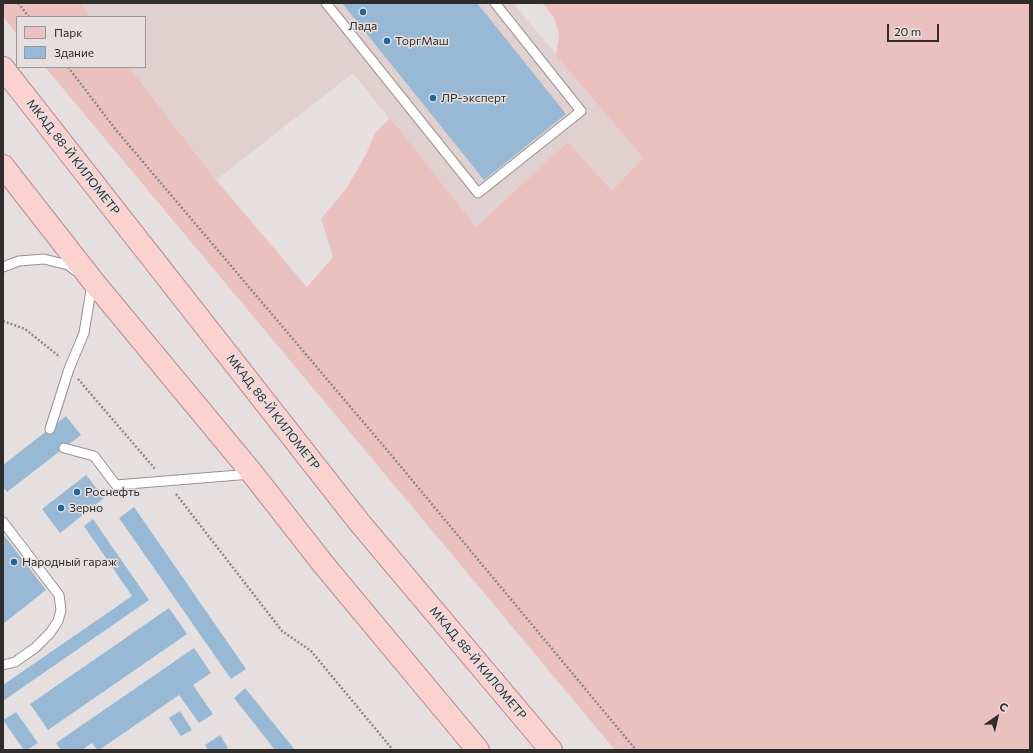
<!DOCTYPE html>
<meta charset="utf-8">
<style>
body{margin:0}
#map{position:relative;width:1033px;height:753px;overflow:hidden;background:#e6dfdf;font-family:Commissioner,sans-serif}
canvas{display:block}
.frame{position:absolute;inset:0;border:4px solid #2f2c2c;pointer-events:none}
.legend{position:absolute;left:16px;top:16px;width:130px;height:52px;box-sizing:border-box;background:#e6dfdf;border:1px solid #9d9797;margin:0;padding:5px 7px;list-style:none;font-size:12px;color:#2f2c2c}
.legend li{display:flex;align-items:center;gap:8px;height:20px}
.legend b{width:20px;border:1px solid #9d9797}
.north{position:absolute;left:977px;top:697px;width:40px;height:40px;-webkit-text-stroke:3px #e6dfdf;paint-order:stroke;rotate:34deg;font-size:11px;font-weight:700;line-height:16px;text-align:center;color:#2f2c2c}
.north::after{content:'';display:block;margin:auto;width:14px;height:18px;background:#2f2c2c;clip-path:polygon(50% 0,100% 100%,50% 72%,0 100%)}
.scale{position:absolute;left:887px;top:24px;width:52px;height:18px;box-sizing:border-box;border:2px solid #2f2c2c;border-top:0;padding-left:5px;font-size:12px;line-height:14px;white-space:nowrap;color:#2f2c2c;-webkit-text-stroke:3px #e6dfdf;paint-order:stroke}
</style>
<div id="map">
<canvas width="1033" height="753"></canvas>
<div class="frame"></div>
<ul class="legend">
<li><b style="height:11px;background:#ebc1c0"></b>Парк</li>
<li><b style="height:11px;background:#98b9d5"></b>Здание</li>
</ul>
<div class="north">С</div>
<div class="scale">20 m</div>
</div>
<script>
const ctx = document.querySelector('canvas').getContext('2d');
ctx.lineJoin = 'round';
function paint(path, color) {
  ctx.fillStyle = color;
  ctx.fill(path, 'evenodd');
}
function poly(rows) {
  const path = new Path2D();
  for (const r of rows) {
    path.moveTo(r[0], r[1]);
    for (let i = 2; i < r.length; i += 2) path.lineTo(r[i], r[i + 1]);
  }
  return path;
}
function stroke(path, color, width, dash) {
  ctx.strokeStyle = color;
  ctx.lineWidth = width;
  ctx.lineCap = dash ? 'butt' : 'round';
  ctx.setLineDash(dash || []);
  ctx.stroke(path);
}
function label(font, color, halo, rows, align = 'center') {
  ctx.font = font + ' Commissioner,sans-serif';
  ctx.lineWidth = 3;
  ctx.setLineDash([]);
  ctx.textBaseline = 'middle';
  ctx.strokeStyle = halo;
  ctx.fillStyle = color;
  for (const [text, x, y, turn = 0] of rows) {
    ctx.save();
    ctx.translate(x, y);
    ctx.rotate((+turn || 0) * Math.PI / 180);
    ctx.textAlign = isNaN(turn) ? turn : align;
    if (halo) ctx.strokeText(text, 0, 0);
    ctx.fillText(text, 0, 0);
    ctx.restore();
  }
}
const built = poly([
 [80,3,513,3,643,158,612,192,568,143,476,228,353,73,216,180,129,67,145,67,145,17,91,17]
]);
const green = poly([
 [3,3,80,3,91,17,17,17,17,34,3,17],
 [542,3,1030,3,1030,750,615,750,45,67,129,67,216,180,307,287,333,257,321,219,348,186,366,154,375,133,390,118,476,227,568,142,612,191,643,158,556,55,559,35,554,17]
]);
const building = poly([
 [342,3,477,3,566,114,484,180],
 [66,416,81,435,7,492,3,487,3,465],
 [86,475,104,498,60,533,42,509],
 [134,507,246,669,231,679,119,518],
 [93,519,149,600,3,701,3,685,132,596,84,526],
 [3,534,46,590,3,624],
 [169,608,187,634,48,730,30,704],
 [194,648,211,673,193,685,213,714,199,723,179,695,99,750,97,750,92,743,82,750,61,750,56,743],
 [245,688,295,750,275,750,234,698],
 [180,711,192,730,181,736,169,718],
 [16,712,38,743,27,750,24,750,3,720],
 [220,735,228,748,225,750,208,750,205,745]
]);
const path = poly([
 [18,3,29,17],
 [68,67,116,130,392,456,636,750],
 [3,321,25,329,60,357],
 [78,379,156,470],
 [176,494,282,631,311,651,393,750]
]);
const service = poly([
 [326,3,478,193,581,111,495,3],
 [3,267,19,261,44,259,68,265,76,271],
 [50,429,69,369,84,333,92,284],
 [64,448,94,456,116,485,251,474],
 [3,522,59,595,61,610,58,621,50,633,35,648,15,662,3,665]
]);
const trunk = poly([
 [3,68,359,522,551,750],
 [3,166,92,280,252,473,324,565,478,750]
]);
const markers = [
 [363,12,4,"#1e689b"],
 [387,41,4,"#1e689b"],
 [433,98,4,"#1e689b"],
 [77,492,4,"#1e689b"],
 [61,508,4,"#1e689b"],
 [14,562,4,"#1e689b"]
];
const poiNames = [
 ["Лада",363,26,"center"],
 ["ТоргМаш",395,41],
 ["ЛР-эксперт",441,98],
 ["Роснефть",85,492],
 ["Зерно",69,508],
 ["Народный гараж",22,562]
];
const streetNames = [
 ["МКАД, 88-Й КИЛОМЕТР",73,157,52],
 ["МКАД, 88-Й КИЛОМЕТР",273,412,52],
 ["МКАД, 88-Й КИЛОМЕТР",478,663,50]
];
paint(built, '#e0d1d0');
paint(green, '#ebc1c0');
paint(building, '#98b9d5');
stroke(service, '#989292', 11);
stroke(trunk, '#b4908f', 24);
stroke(path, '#8e8989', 2.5, [2, 2]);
stroke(service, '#fff', 9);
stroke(trunk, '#fcd2d0', 22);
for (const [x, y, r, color] of markers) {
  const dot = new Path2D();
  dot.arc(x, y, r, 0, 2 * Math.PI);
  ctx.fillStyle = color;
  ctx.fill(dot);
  stroke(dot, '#e6dfdf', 1.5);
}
label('12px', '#2f2c2c', '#e6dfdf', poiNames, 'left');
label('12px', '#2f2c2c', '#e6dfdf', streetNames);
</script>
